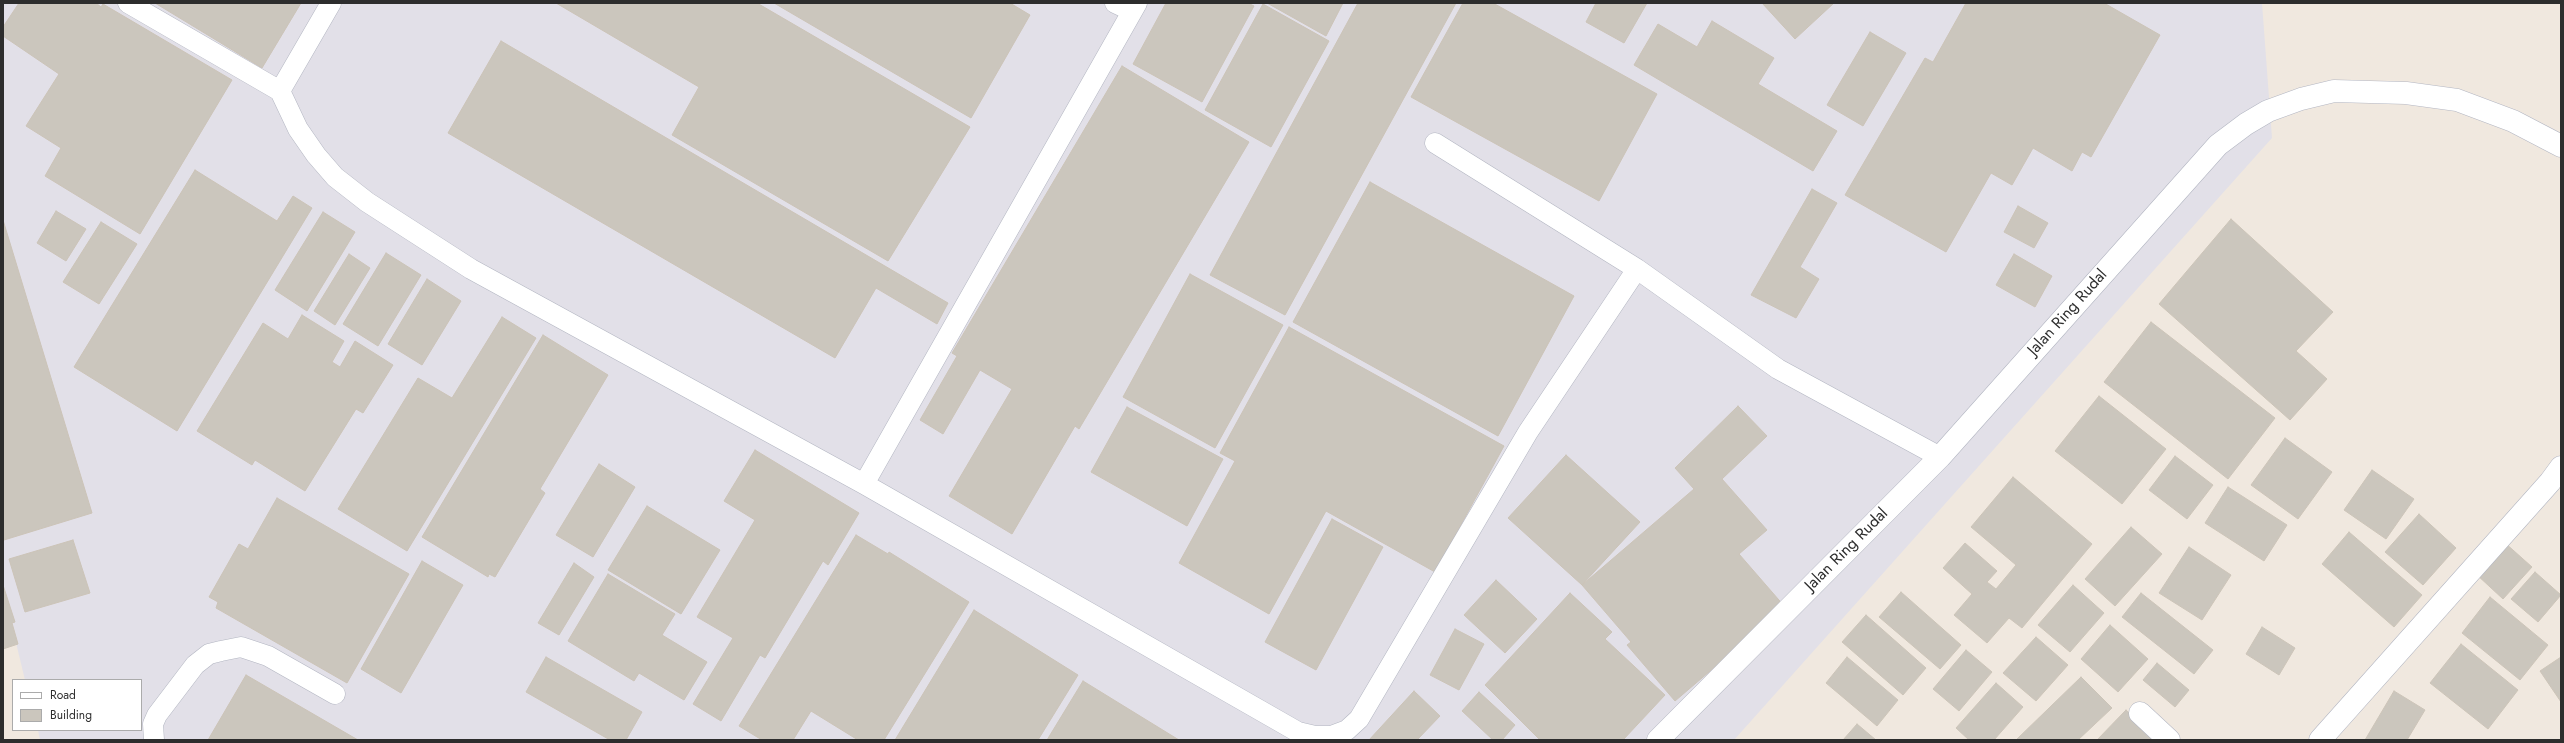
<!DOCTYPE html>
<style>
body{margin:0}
#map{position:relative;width:2564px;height:743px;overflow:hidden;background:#f0e8df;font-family:Jost,sans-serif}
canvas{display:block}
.frame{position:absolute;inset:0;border:4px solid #2d2d2d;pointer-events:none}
.legend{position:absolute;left:12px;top:679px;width:130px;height:52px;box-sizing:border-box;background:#fff;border:1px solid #ababab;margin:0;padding:5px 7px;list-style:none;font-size:12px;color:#2d2d2d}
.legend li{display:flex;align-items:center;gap:8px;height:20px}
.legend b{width:20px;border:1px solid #ababab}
</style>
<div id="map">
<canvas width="2564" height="743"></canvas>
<div class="frame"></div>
<ul class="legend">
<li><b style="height:5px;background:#fff"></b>Road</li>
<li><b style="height:11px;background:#cbc6bd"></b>Building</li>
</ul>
</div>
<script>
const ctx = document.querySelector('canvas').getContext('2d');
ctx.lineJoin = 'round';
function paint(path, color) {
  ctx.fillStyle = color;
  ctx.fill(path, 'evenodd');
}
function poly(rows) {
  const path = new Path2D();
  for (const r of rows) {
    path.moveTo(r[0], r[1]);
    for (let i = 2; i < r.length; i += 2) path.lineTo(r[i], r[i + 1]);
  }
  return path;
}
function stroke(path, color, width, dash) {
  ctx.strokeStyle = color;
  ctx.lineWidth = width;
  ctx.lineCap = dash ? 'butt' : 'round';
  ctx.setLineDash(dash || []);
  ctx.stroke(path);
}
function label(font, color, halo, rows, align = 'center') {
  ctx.font = font + ' Jost,sans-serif';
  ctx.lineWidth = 4;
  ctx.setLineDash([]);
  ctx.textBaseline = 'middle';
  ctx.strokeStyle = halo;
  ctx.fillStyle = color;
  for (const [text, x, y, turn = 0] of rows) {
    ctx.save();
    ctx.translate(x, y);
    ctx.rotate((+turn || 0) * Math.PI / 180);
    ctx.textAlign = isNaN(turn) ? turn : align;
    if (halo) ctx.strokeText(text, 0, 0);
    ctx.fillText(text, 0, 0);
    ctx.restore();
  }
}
const industrial = poly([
 [3,3,2262,3,2272,138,1734,740,40,740,38,730,141,730,141,680,25,680,3,589]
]);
const building = poly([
 [19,3,96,3,101,7,103,4,232,80,140,234,45,176,61,148,26,126,59,74,3,36,3,27,19,3],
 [155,3,301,3,262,68,155,3],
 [556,3,757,3,970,127,888,261,672,135,699,87,556,3],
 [774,3,1010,3,1030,15,971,118,774,3],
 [1166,3,1248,3,1254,6,1202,102,1133,64,1166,3],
 [1267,3,1343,3,1326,36,1267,3],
 [1358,3,1456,3,1285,315,1210,275,1358,3],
 [1463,3,1493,3,1657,94,1599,201,1411,97,1463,3],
 [1596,3,1647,3,1624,43,1586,22,1596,3],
 [1762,3,1834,3,1795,39,1762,3],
 [1966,3,2104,3,2160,35,2091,157,2082,152,2072,171,2033,148,2012,185,1991,173,1946,252,1845,195,1925,58,1933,62,1966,3],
 [1263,4,1329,41,1271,147,1205,110,1263,4],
 [1712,21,1774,58,1758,84,1837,131,1813,171,1634,65,1658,24,1697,47,1712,21],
 [1870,32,1906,53,1863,126,1827,105,1870,32],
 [501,41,948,303,937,324,876,288,835,358,448,133,501,41],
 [1122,66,1249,142,1079,429,1075,426,1012,534,949,496,1012,389,980,370,943,434,920,420,957,356,952,353,1122,66],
 [195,170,277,221,293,196,312,208,177,431,74,367,195,170],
 [1370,182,1574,296,1498,436,1293,322,1370,182],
 [1812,189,1837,203,1800,267,1819,279,1796,318,1751,295,1812,189],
 [2018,206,2048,223,2034,248,2004,232,2018,206],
 [56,211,86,229,66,261,37,243,56,211],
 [323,212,355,232,307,311,275,290,323,212],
 [2231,219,2333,312,2296,351,2327,379,2290,420,2159,304,2231,219],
 [3,220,92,513,4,540,3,536,3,220],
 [101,222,137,244,99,304,63,282,101,222],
 [386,253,421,275,378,346,343,324,386,253],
 [349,254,370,268,335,325,314,311,349,254],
 [2014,254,2052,276,2035,307,1996,285,2014,254],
 [1190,274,1283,325,1215,448,1123,397,1190,274],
 [427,279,461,301,422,365,388,344,427,279],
 [302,315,344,341,332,362,340,367,355,341,393,365,363,413,356,409,305,491,255,460,252,465,197,431,263,323,288,339,302,315],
 [502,317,536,338,407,551,338,509,418,378,452,398,502,317],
 [2151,322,2275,418,2228,479,2104,382,2151,322],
 [1289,327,1504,446,1435,572,1326,511,1269,614,1179,563,1235,461,1220,453,1289,327],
 [543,335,608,375,540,489,545,493,495,577,489,574,488,577,422,537,543,335],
 [2099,396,2166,449,2122,504,2055,451,2099,396],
 [1738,406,1767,436,1722,479,1767,530,1739,554,1785,607,1675,701,1627,645,1631,642,1582,585,1694,489,1675,468,1738,406],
 [1127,407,1223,459,1187,526,1091,472,1127,407],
 [2285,438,2332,472,2298,519,2251,485,2285,438],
 [755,450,859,513,828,565,823,561,765,658,760,655,721,721,693,704,733,638,697,617,755,520,724,501,755,450],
 [1566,455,1640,522,1582,585,1508,518,1566,455],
 [2175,456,2213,485,2187,519,2149,490,2175,456],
 [599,464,635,487,593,557,556,535,599,464],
 [2372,470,2414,499,2386,539,2344,510,2372,470],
 [2013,477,2092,544,2022,628,2009,618,1987,643,1954,615,1972,594,1943,568,1965,543,1997,571,1987,582,1996,589,2016,565,1971,527,2013,477],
 [2228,487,2287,525,2264,561,2205,523,2228,487],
 [277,498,409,574,347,683,216,608,218,602,209,597,239,544,248,549,277,498],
 [647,506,720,550,681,614,608,570,647,506],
 [2419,514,2456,548,2423,585,2385,552,2419,514],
 [1332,519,1383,547,1316,670,1265,642,1332,519],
 [2131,527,2162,554,2115,606,2085,579,2131,527],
 [2349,532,2422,595,2394,627,2322,564,2349,532],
 [856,535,888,554,889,552,969,602,884,740,858,740,811,711,793,740,762,740,739,726,856,535],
 [73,540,90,593,25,612,9,559,73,540],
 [2504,542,2532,567,2503,599,2476,574,2504,542],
 [2189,547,2231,575,2202,620,2159,593,2189,547],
 [422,561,463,585,401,693,361,669,422,561],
 [574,563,594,577,559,635,538,623,574,563],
 [2535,572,2561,595,2538,622,2511,599,2535,572],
 [608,574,675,614,662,635,707,662,684,700,639,673,634,681,568,641,608,574],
 [1496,580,1537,619,1505,653,1464,615,1496,580],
 [3,585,15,622,12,623,18,644,3,649,3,585],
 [2073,585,2104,613,2070,652,2038,625,2073,585],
 [1901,592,1961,645,1940,669,1879,617,1901,592],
 [1570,593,1612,632,1605,639,1665,695,1623,740,1540,740,1485,685,1570,593],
 [2141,593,2213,650,2194,674,2122,617,2141,593],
 [2490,597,2548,645,2520,680,2462,633,2490,597],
 [974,610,1078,675,1038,740,895,740,974,610],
 [1866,615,1926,668,1903,695,1842,642,1866,615],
 [2110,625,2148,659,2118,692,2081,659,2110,625],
 [2262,627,2295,648,2279,675,2246,654,2262,627],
 [1455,629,1484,644,1459,690,1430,675,1455,629],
 [2036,637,2068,665,2036,701,2003,673,2036,637],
 [2461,644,2518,690,2488,729,2430,683,2461,644],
 [1966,650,1992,672,1959,711,1933,689,1966,650],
 [546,657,642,712,626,740,610,740,526,692,546,657],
 [1847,657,1898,700,1877,726,1826,683,1847,657],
 [2561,657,2561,702,2540,671,2561,657],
 [2157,663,2189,690,2175,707,2143,680,2157,663],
 [246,675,358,740,208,740,246,675],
 [2081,677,2112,708,2078,740,2016,740,2081,677],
 [1083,681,1179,740,1047,740,1083,681],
 [1996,683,2023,707,1994,740,1969,740,1956,728,1996,683],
 [1414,691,1440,716,1417,740,1369,740,1414,691],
 [2394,691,2425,710,2407,740,2365,740,2394,691],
 [1479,692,1515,725,1502,740,1493,740,1462,711,1479,692],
 [2126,710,2155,737,2153,740,2097,740,2126,710],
 [1857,724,1876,740,1843,740,1857,724]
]);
const service = poly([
 [128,3,280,91],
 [331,3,280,91,298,129,316,155,335,177,367,202,471,269,864,484,1298,732,1315,736,1331,736,1347,730,1359,719,1528,432,1637,269,1778,369,1940,457],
 [1115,3,1132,11],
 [1435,143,1637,269],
 [864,484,1137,3],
 [154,740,153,724,157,715,195,665,209,654,221,651,241,647,268,656,335,694]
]);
const minor = poly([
 [2140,713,2169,740],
 [1658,740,1940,457,2218,145,2246,124,2268,111,2301,99,2334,91,2406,93,2457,100,2513,121,2561,146],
 [2320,740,2550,482,2561,467]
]);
const streetNames = [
 ["Jalan Ring Rudal",2068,313,-48],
 ["Jalan Ring Rudal",1847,550,-45]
];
paint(industrial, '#e2e0e8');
paint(building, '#cbc6bd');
stroke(building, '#ccc4b8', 1);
stroke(service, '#b3b6c2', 21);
stroke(minor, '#b3b6c2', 23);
stroke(service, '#fff', 20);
stroke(minor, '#fff', 22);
label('16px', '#2d2d2d', '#fff', streetNames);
</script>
